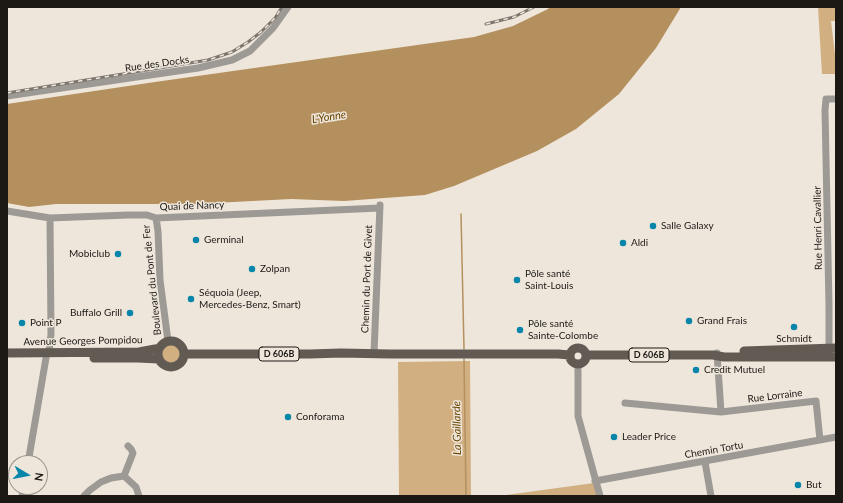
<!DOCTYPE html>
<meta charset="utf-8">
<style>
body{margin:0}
#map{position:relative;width:843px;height:503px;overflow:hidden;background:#eee6db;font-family:Lato,sans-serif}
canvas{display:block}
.frame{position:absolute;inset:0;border:8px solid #1c1915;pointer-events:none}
.north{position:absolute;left:8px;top:455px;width:40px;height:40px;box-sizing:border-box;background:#eee6db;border:1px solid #9a948c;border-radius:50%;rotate:100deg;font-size:11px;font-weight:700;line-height:16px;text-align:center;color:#1c1915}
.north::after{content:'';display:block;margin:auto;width:14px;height:18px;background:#0786a9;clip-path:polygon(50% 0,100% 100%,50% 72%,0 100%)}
</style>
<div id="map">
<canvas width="843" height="503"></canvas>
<div class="frame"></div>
<div class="north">N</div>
</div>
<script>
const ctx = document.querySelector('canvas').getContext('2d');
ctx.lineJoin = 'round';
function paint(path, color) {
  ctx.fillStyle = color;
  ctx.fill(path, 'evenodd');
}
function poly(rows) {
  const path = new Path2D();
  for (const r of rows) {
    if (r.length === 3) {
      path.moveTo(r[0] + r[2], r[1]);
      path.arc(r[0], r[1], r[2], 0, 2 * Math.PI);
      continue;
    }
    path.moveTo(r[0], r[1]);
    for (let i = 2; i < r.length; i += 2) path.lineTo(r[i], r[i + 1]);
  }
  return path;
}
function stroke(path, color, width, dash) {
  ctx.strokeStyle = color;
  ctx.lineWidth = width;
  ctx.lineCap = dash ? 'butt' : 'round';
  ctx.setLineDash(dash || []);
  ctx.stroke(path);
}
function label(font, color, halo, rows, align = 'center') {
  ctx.font = font + ' Lato,sans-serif';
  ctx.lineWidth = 3;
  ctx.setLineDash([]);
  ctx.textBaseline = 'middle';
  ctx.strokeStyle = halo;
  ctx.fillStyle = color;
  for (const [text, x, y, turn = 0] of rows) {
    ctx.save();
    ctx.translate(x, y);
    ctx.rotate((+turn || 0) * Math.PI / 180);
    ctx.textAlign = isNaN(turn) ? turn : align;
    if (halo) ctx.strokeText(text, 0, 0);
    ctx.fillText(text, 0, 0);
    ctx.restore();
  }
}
const green = poly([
 [818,7,836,7,836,21,831,21,836,62,836,74,822,74],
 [171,354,9],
 [470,361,471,496,399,496,398,362],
 [594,483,598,496,499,496]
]);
const water = poly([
 [550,7,681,7,656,48,619,94,576,129,537,151,454,186,425,195,344,201,291,199,195,204,56,204,29,207,7,203,7,104,155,82,474,37,513,26,548,9]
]);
const stream = poly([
 [461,214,464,349],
 [464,359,466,496]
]);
const minor = poly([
 [7,96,198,68,232,60,250,51,273,28,288,7],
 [7,211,50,218,128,215,147,215,156,218,380,208],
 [156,218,158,231,160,280,168,341],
 [49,353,51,334,50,218],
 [374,353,380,205],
 [717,353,721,412],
 [829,353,829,305,825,110,826,99,836,99],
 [578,364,578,416,600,496],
 [625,403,721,412,816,401,820,440],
 [705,462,711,496],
 [28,463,46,358],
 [124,476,133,453,131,449,128,446],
 [595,481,836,437],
 [22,496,24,487],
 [84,496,90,490,101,482,111,478,124,476,136,487,139,496]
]);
const major = poly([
 [171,354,13],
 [578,356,8],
 [744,351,836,348],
 [7,353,139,352,155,349,159,348],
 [184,354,310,354,341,353,390,354,558,354,569,355],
 [586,355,713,355,724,357,836,357],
 [94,358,138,358,159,359]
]);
const rail = poly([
 [486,24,514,17,534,7],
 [7,93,208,60,232,52,248,42,261,32,275,18,282,7]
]);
const markers = [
 [653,226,4,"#0786a9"],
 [196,240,4,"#0786a9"],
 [623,243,4,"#0786a9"],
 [118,254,4,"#0786a9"],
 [252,269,4,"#0786a9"],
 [517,280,4,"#0786a9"],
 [191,299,4,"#0786a9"],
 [130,313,4,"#0786a9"],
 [689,321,4,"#0786a9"],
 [22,323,4,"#0786a9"],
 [794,327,4,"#0786a9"],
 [520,330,4,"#0786a9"],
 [696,370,4,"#0786a9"],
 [288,417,4,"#0786a9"],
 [614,437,4,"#0786a9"],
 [798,485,4,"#0786a9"]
];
const shields = [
 [279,354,40],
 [649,355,40]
];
const shieldNames = [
 ["D 606B",279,354],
 ["D 606B",649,355]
];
const streetNames = [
 ["Rue des Docks",157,64,-8],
 ["Quai de Nancy",192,206,-2],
 ["Rue Henri Cavallier",818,228,-91],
 ["Chemin du Port de Givet",367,279,-88],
 ["Boulevard du Pont de Fer",152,280,-96],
 ["Avenue Georges Pompidou",83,341,-1],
 ["Rue Lorraine",775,396,-7],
 ["Chemin Tortu",714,450,-10]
];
const poiNames = [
 ["Salle Galaxy",661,226],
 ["Germinal",204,240],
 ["Aldi",631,243],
 ["Mobiclub",110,254,"right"],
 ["Zolpan",260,269],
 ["Pôle santé",525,274],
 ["Saint-Louis",525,286],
 ["Séquoia (Jeep,",199,293],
 ["Mercedes-Benz, Smart)",199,305],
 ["Buffalo Grill",122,313,"right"],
 ["Grand Frais",697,321],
 ["Point P",30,323],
 ["Pôle santé",528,324],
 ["Sainte-Colombe",528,336],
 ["Schmidt",794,339,"center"],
 ["Credit Mutuel",704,370],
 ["Conforama",296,417],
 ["Leader Price",622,437],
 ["But",806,485]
];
const waterNames = [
 ["L'Yonne",329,117,-9],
 ["La Gaillarde",457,428,-91]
];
paint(green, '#d1af80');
paint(water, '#b4905e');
stroke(stream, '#b4905e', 1.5);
stroke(minor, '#9d9a95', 7);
stroke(major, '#615b53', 9);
stroke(rail, '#7c766f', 3);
stroke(rail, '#eee6db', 1.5, [4.5]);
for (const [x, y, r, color] of markers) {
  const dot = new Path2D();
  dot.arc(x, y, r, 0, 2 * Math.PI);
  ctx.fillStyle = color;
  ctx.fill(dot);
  stroke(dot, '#eee6db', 1.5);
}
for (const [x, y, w] of shields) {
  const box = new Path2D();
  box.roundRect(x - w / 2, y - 7, w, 14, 3);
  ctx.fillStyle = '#eee6db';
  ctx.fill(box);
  stroke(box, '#1c1915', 1);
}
label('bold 9px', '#1c1915', null, shieldNames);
label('10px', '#1c1915', '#eee6db', streetNames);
label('10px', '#1c1915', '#eee6db', poiNames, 'left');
label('italic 11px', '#694501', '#eee6db', waterNames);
</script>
